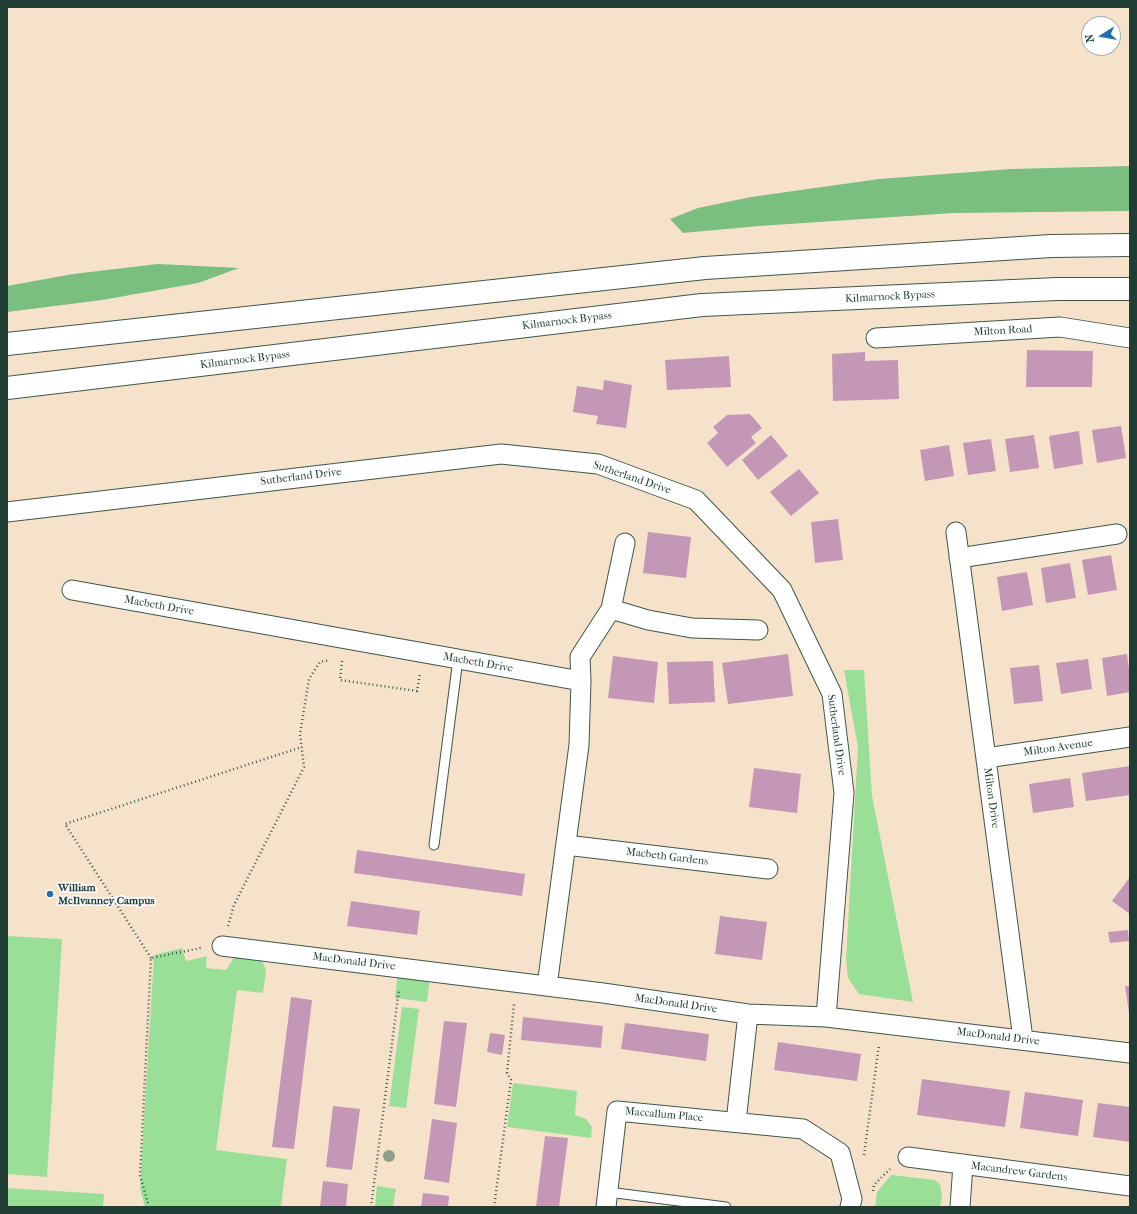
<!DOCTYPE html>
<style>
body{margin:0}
#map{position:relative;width:1137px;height:1214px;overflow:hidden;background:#f6e2cb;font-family:"IM FELL French Canon",serif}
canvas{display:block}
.frame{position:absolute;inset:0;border:8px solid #1f3d34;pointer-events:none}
.north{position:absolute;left:1081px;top:16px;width:40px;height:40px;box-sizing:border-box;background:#fff;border:1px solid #a5b1ae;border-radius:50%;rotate:259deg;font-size:11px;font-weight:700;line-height:16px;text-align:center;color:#1f3d34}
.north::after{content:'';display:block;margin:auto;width:14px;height:18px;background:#1f6fb2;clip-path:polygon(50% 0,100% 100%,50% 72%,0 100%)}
</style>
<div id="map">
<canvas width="1137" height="1214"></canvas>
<div class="frame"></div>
<div class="north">N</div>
</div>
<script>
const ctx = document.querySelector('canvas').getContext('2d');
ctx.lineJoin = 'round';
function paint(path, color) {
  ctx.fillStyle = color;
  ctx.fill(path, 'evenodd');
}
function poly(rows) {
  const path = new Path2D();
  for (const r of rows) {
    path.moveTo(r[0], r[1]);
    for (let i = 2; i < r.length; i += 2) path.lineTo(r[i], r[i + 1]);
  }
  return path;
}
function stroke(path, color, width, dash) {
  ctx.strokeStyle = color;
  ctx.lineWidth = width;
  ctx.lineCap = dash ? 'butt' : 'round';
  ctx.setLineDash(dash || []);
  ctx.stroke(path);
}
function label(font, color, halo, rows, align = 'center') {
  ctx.font = font + ' "IM FELL French Canon",serif';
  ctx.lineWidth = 3.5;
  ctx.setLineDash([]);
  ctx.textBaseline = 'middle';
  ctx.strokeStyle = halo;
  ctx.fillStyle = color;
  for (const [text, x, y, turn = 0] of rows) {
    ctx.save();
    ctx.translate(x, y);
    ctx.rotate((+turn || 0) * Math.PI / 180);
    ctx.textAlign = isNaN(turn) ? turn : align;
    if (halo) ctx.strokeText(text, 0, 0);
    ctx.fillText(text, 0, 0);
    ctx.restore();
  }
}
const green = poly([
 [844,670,864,670,872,796,913,1002,859,994,848,978,846,959,858,747],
 [7,936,62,939,47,1177,7,1174],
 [182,948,186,961,207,956,206,968,226,970,235,956,260,956,266,970,263,993,237,990,216,1150,287,1159,281,1207,145,1207,140,1188,154,955],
 [398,972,430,977,427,1002,395,998],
 [402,1007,419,1009,406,1108,389,1106],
 [513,1083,577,1091,575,1115,586,1119,592,1127,591,1138,507,1127],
 [891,1175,935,1180,940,1184,942,1196,940,1207,875,1207,877,1192],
 [377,1186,396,1189,393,1207,375,1207],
 [7,1188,104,1194,103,1207,7,1207]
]);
const forest = poly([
 [1130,166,1130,211,953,213,759,226,683,233,670,219,698,208,751,197,879,179,1011,169],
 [158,264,239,268,198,283,102,300,7,312,7,286,73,274]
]);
const building = poly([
 [1027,350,1093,351,1092,387,1026,387],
 [865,352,865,361,898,360,899,399,833,401,832,354],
 [729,356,731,387,667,390,665,360],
 [604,380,632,385,626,428,596,424,598,416,573,412,577,386,603,390],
 [750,414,762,428,751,437,756,443,727,467,707,443,718,433,713,427,727,415],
 [1121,426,1126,458,1097,463,1092,430],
 [1079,431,1083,464,1054,469,1049,436],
 [771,435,788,456,758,480,742,460],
 [1034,435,1039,468,1010,472,1005,439],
 [991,439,996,471,968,475,963,443],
 [949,445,954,476,925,481,920,450],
 [799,469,819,493,791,516,770,492],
 [838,519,843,560,815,563,811,522],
 [648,532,691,537,686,578,643,573],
 [1111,555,1117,590,1088,595,1082,560],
 [1070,563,1076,598,1046,603,1041,568],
 [1027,572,1033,605,1002,611,997,577],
 [788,654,793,696,728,704,722,663],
 [1127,654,1130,676,1130,692,1107,696,1102,658],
 [613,656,658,662,654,703,608,698],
 [1088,659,1092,689,1061,694,1056,663],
 [713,661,715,702,669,704,667,662],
 [1039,665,1043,701,1014,704,1010,668],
 [1130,766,1130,795,1086,801,1082,773],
 [754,768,801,774,797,813,749,807],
 [1070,778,1074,807,1033,813,1029,784],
 [357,850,525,874,522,896,354,873],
 [1130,877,1130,914,1112,901],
 [351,901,420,911,417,935,347,926],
 [720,916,767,922,762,960,715,954],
 [1128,930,1129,941,1110,943,1108,932],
 [1125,986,1130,986,1130,1013,1129,1013],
 [291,997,312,1000,294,1149,272,1147],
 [523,1017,603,1026,601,1048,521,1040],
 [444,1021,467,1023,456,1107,434,1104],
 [625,1023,709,1034,706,1061,621,1049],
 [490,1033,505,1035,502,1055,487,1052],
 [778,1042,861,1054,857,1081,774,1070],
 [922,1079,1010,1091,1005,1127,917,1115],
 [1025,1092,1083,1100,1078,1136,1020,1128],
 [1098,1103,1130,1107,1130,1142,1093,1137],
 [333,1106,360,1109,352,1170,326,1167],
 [432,1119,457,1123,449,1183,424,1179],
 [545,1136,568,1138,559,1207,536,1207],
 [323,1181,348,1184,346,1207,320,1207],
 [423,1193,449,1196,448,1207,421,1207]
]);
const path = poly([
 [342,661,340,680,417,691,420,674],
 [228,926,234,905,304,767,300,734,309,679,320,662,330,660],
 [151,958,65,824,302,747],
 [864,1155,879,1045],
 [873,1191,874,1185,890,1169],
 [149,1207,140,1175,151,958,201,948],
 [371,1207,399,989],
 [494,1207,511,1080,507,1073,514,1004]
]);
const lane = poly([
 [434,845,458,659],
 [608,1192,726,1207]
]);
const street = poly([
 [876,338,1060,327,1130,338],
 [7,512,501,454,598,464,696,500,782,590,832,694,844,793,826,1017],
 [956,532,1023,1039],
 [959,558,1117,534],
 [72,590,581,681,579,745,547,986],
 [611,609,648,620,692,628,758,630],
 [581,681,580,657,611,609,625,543],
 [986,758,1130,737],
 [566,845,768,869],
 [222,946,603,993,748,1014,826,1017,1130,1053],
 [736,1122,748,1014],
 [908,1157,1130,1186],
 [606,1207,617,1111,803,1129,840,1153,852,1199,850,1207],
 [960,1207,963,1164]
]);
const highway = poly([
 [7,344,705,268,1051,246,1130,245],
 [7,388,702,305,1057,289,1130,289]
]);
const trees = [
 [389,1156]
];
const markers = [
 [50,894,4,"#1f6fb2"]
];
const streetNames = [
 ["Kilmarnock Bypass",890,297,-3],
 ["Kilmarnock Bypass",567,321,-7],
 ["Milton Road",1003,331,-3],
 ["Kilmarnock Bypass",245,360,-7],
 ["Sutherland Drive",301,477,-7],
 ["Sutherland Drive",632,478,19],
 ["Macbeth Drive",159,606,10],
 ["Macbeth Drive",478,663,10],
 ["Sutherland Drive",836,735,82],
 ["Milton Avenue",1058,748,-8],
 ["Milton Drive",991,798,82],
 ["Macbeth Gardens",667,857,7],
 ["MacDonald Drive",354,962,7],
 ["MacDonald Drive",676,1004,8],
 ["MacDonald Drive",998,1037,7],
 ["Maccallum Place",664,1115,5],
 ["Macandrew Gardens",1019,1172,7]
];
const poiNames = [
 ["William",58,888],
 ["McIlvanney Campus",58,901]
];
paint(green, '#99df98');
paint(forest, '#7abe80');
paint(building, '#c497b6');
stroke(lane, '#3f564b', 11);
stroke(street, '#3f564b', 21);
stroke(highway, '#3f564b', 24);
stroke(path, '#3f564b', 2.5, [1, 3]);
stroke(lane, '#fff', 9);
stroke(street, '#fff', 19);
stroke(highway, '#fff', 22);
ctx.fillStyle = '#919e86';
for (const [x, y] of trees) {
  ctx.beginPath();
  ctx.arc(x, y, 6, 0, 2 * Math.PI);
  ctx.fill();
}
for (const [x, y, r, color] of markers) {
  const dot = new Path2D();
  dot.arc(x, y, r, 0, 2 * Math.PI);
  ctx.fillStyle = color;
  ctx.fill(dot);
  stroke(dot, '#fff', 1.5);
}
label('11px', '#1f3d34', '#fff', streetNames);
label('bold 11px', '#1f3d34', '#fff', poiNames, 'left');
</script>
